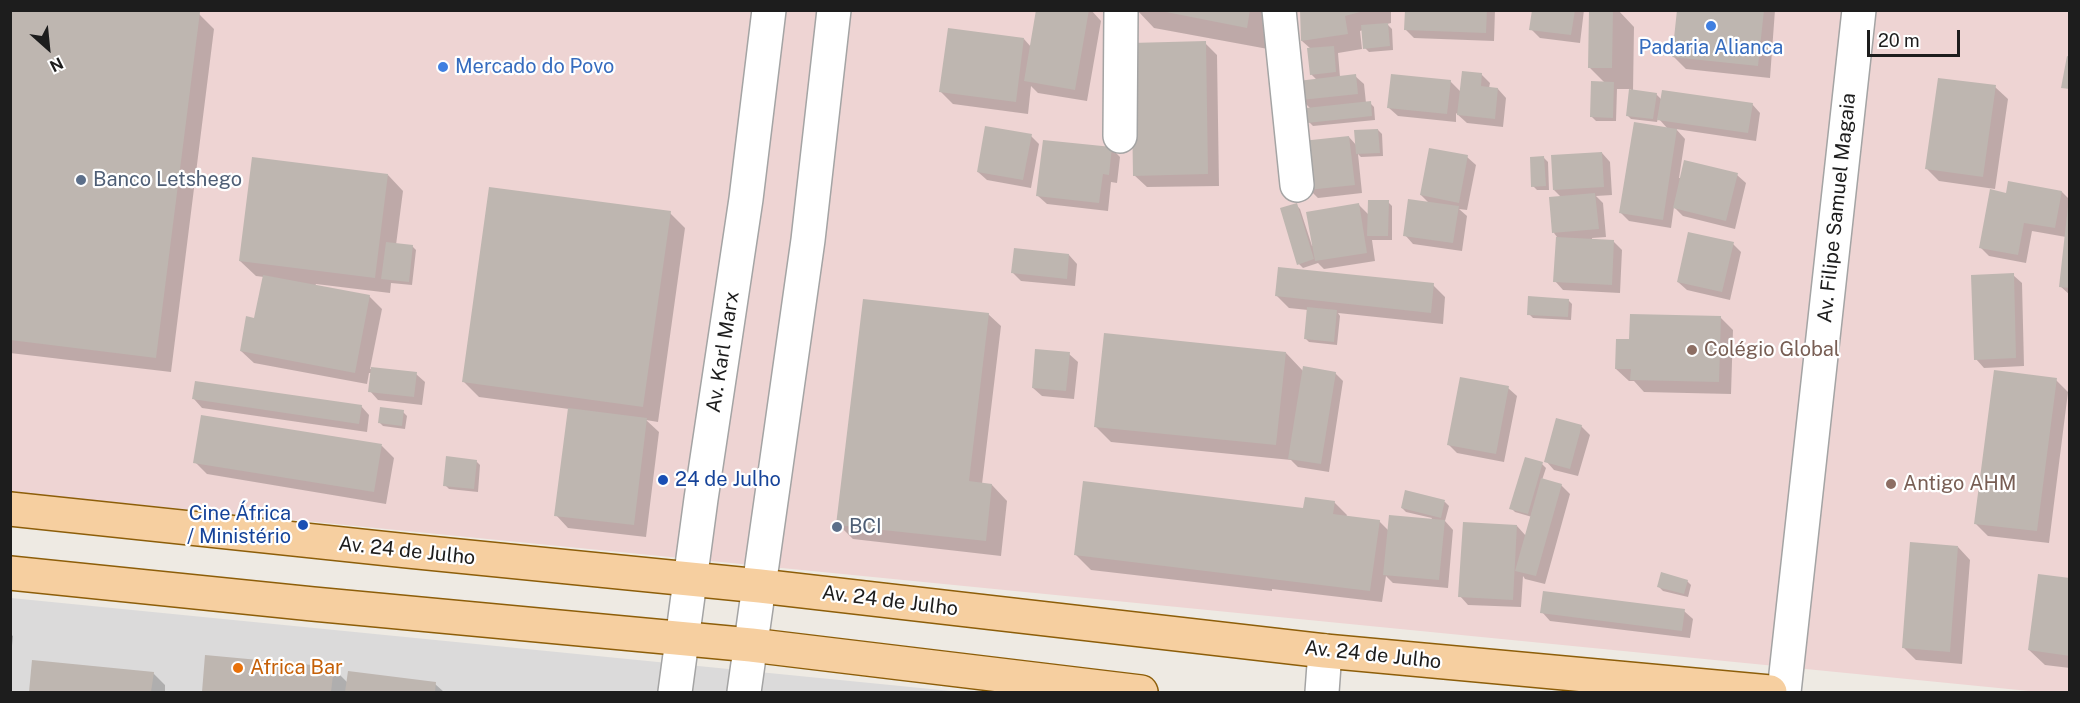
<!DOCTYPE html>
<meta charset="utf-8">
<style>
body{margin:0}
#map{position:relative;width:2080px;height:703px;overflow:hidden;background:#eeeae3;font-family:"Public Sans",sans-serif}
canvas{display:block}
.frame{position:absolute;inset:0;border:12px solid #1d1d1d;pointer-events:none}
.north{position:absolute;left:18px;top:18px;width:60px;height:60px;-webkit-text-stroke:4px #fff;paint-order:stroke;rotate:153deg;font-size:16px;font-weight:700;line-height:24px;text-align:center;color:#1d1d1d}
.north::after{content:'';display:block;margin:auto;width:21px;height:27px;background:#1d1d1d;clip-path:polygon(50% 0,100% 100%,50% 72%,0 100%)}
.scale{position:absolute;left:1867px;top:30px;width:93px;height:27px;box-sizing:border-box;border:3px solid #1d1d1d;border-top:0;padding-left:8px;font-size:18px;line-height:21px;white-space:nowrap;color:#1d1d1d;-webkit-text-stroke:4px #fff;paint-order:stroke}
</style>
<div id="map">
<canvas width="2080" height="703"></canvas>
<div class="frame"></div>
<div class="north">N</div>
<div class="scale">20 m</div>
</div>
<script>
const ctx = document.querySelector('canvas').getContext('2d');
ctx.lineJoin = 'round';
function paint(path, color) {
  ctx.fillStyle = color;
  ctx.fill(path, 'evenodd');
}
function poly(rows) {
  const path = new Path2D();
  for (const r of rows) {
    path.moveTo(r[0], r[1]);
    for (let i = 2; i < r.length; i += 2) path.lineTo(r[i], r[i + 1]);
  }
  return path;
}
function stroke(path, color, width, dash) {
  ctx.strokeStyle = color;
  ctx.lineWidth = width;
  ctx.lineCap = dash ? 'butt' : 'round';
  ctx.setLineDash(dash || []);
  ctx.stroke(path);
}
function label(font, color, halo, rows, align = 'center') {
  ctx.font = font + ' "Public Sans",sans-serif';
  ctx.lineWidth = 4.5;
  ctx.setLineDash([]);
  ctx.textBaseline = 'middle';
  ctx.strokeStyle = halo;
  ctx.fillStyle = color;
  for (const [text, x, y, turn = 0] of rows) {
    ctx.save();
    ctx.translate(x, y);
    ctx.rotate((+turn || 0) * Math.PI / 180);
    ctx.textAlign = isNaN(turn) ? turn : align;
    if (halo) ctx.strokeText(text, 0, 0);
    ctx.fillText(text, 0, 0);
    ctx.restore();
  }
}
const residential = poly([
 [11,598,961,692,11,692]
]);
const commercial = poly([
 [10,11,2069,11,2069,692,2039,692,11,492]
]);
const shadow = poly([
 [10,10,199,14,214,29,171,372,10,353],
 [1037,10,1091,10,1101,21,1087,101,1038,93,1031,86,1028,114,953,104,941,92,1024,39,1031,47],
 [1137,10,1276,10,1268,49,1154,28],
 [1302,10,1391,10,1391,23,1387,24,1392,29,1393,50,1369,52,1365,48,1363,30,1360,31,1362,49,1338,53,1340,77,1355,76,1364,84,1366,103,1370,103,1374,107,1375,120,1313,126,1309,122,1311,109,1302,100,1317,80,1311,74,1311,49,1302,41],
 [1406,10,1495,10,1494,41,1414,38,1406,30],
 [1533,10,1584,10,1580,43,1540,38,1531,29],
 [1591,10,1618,10,1634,27,1633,91,1656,94,1662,100,1752,104,1760,113,1756,141,1676,129,1685,139,1679,178,1737,175,1746,183,1735,229,1683,216,1674,207,1671,228,1629,221,1621,213,1668,129,1658,118,1657,122,1631,119,1627,115,1631,89,1617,89,1616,121,1596,121,1592,117,1605,83,1589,67],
 [1679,10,1775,10,1770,78,1686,69,1674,57],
 [1205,43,1217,55,1219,186,1147,187,1134,175],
 [1481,74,1490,83,1489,88,1498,89,1506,98,1503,127,1467,123,1456,113,1456,122,1398,116,1389,108,1450,81,1461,92],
 [1995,87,2008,99,1995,189,1939,181,1927,169],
 [1378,130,1382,134,1383,156,1361,157,1358,154,1362,193,1318,198,1309,189,1349,137,1357,146],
 [1031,136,1039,144,1031,188,987,180,978,172],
 [1112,149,1120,157,1117,183,1111,182,1108,211,1047,204,1038,196],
 [1602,153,1610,162,1612,195,1596,196,1603,203,1606,237,1592,238,1592,240,1614,242,1622,250,1620,293,1563,290,1555,281,1557,237,1554,233,1562,198,1554,190],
 [1467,157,1476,165,1467,210,1459,209,1467,216,1462,251,1413,244,1405,235,1430,204,1421,195],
 [1544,158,1548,162,1549,190,1537,190,1533,186],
 [388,175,403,191,396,245,412,246,416,250,412,285,391,283,390,293,316,284,315,286,369,296,382,309,370,369,416,374,425,382,422,405,378,400,370,391,372,373,369,373,367,384,254,363,241,351,255,320,264,277,256,276,240,261],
 [2062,192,2070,200,2070,295,2060,286,2066,237,2032,231,2026,263,1989,256,1981,248,2007,194],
 [1388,202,1392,206,1392,240,1372,240,1375,261,1324,269,1318,263,1303,268,1299,264,1296,205,1300,209,1312,246,1359,205,1369,215],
 [670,213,685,228,658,422,646,420,659,432,646,537,568,528,556,515,569,409,479,397,463,381],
 [1733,244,1741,252,1730,300,1687,290,1678,282],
 [1069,255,1077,264,1075,286,1021,281,1013,273],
 [2013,275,2022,283,2024,366,1984,368,1976,359],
 [1433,285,1445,297,1443,324,1338,313,1340,316,1337,345,1309,342,1305,338,1308,310,1289,308,1276,295],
 [1568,300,1572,304,1571,320,1533,318,1529,314],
 [988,314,1001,326,982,484,992,485,1007,501,1001,556,853,539,838,524],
 [1720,317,1733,330,1731,394,1644,392,1634,381,1629,381,1616,369,1631,341],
 [1286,353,1303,371,1335,373,1343,381,1329,472,1298,467,1291,460,1111,442,1095,426],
 [1069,354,1078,362,1074,399,1042,396,1033,388],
 [2056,380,2068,392,2049,543,1988,536,1976,524],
 [1508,388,1517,396,1504,462,1457,453,1449,445],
 [194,399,361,406,369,415,367,432,202,408],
 [403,412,407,416,405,429,383,426,379,422],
 [1581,426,1590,435,1578,476,1554,470,1546,461],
 [382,446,394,458,386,504,207,474,195,462],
 [476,461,480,465,478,492,449,489,445,485],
 [1542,464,1546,468,1542,480,1561,485,1570,494,1545,584,1525,579,1523,576,1521,607,1468,605,1460,596,1517,526,1526,536,1532,517,1515,512,1511,508],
 [1334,502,1347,515,1346,517,1379,521,1389,531,1431,520,1432,518,1406,512,1402,508,1445,502,1449,506,1445,521,1453,530,1448,588,1393,583,1386,576,1382,602,1272,589,1272,591,1091,570,1075,554],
 [1958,547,1970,560,1962,664,1916,660,1904,648],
 [2070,580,2070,668,2045,665,2029,650],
 [1687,581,1691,585,1688,597,1663,591,1659,587],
 [1684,611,1693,619,1690,638,1550,621,1542,612],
 [10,634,13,636,10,666],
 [206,657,333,668,348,683,435,684,444,692,203,692],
 [33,662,153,673,165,685,165,692,30,692]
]);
const building = poly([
 [10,10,187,10,200,12,156,358,10,340],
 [1036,10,1089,10,1075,90,1024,81],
 [1156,10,1250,10,1247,28],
 [1300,10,1364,10,1364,11,1345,16,1348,34,1301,41],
 [1405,10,1487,10,1486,33,1404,30],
 [1532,10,1575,10,1571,35,1529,30],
 [1589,10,1613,10,1612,68,1588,68],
 [1677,10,1764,10,1758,66,1672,57],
 [1388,23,1390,46,1363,49,1361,25],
 [948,28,1024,38,1016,102,939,92],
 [1206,41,1208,174,1133,176,1131,43],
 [1334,46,1336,72,1310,75,1307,48],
 [2067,56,2070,57,2070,89,2061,88],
 [1462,71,1482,73,1481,86,1498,88,1495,119,1457,115],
 [1356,74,1358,94,1301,100,1298,81],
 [1391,74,1451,80,1447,114,1387,108],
 [1938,78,1996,85,1983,177,1925,169],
 [1591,81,1614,82,1613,118,1590,117],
 [1629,89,1657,93,1653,119,1626,116],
 [1662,90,1753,103,1748,133,1657,120],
 [1371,101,1372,116,1307,123,1306,108],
 [1634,122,1677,129,1663,220,1619,213],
 [985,126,1032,134,1023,180,977,172],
 [1378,129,1380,153,1356,154,1354,130],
 [1349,136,1355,185,1308,190,1302,141],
 [1043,140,1112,147,1109,175,1103,174,1099,203,1036,196],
 [1429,148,1468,155,1459,203,1420,195],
 [1602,152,1604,187,1553,190,1551,155],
 [1544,156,1546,186,1531,187,1530,157],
 [252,157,388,174,375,278,239,261],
 [1684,160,1738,173,1726,221,1673,208],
 [2008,181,2062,191,2055,228,2024,223,2018,255,1979,248,1990,189,2006,193],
 [489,187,671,211,643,407,462,382],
 [1595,193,1599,229,1552,233,1549,197],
 [1408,199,1459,206,1453,243,1403,236],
 [1368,200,1389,200,1388,236,1367,236],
 [1297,203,1314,259,1297,265,1280,208],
 [1359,203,1367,253,1315,261,1306,212],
 [2068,206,2070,206,2070,288,2059,287],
 [1688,232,1734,242,1722,292,1677,282],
 [1556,237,1614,240,1612,285,1553,282],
 [386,242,413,245,409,282,381,279],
 [1014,248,1069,254,1067,279,1011,273],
 [1278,267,1434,283,1431,313,1275,296],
 [2014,273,2016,358,1974,360,1971,275],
 [263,275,370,295,355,373,240,351,246,316,254,318],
 [1528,296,1569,299,1568,317,1527,315],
 [863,299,989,313,969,481,992,484,986,541,836,525],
 [1307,307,1337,310,1334,342,1304,339],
 [1630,314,1721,316,1719,382,1630,380,1631,369,1615,369,1616,339,1629,339],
 [1104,333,1286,352,1276,445,1094,427],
 [1035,349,1070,352,1066,391,1032,388],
 [1303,366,1336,372,1321,464,1288,459],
 [371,367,417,372,414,397,368,392],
 [1994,370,2057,378,2037,531,1974,524],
 [1460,377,1509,386,1496,454,1447,445],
 [195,381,362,405,359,424,192,399],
 [380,407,404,410,402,426,378,423],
 [568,408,647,418,634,525,554,516],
 [201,415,382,444,374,492,193,463],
 [1556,418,1582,425,1570,469,1544,462],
 [446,456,477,460,474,489,443,486],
 [1525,457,1543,462,1528,514,1509,509],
 [1541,478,1562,484,1536,576,1515,571],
 [1083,481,1303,508,1305,497,1335,501,1333,514,1380,520,1370,591,1074,555],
 [1405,490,1445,500,1441,518,1401,508],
 [1389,515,1445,520,1439,580,1383,575],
 [1463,522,1517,525,1513,600,1458,597],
 [1910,542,1958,546,1950,652,1902,648],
 [1661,572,1688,580,1684,594,1657,587],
 [2038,574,2070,578,2070,656,2028,650],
 [1543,591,1685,609,1682,631,1540,613],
 [205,655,334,667,331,692,202,692],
 [32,660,154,672,151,692,29,692],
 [348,671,436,682,435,692,345,692]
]);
const minor = poly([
 [1279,10,1297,185],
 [1120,136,1121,10],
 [1322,692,1325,651],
 [1784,692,1859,10]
]);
const tertiary = poly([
 [675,692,701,499,746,199,769,10],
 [744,692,808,240,834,10]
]);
const primary = poly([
 [10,509,408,551,760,586,1325,651,1770,692],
 [10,573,313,604,751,645,1141,692]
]);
const markers = [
 [1711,26,6,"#3f7fe0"],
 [443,67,6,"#3f7fe0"],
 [81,180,6,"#5c6f8a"],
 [1692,350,6,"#8d6e63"],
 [663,480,6,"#1a4fb4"],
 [1891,484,6,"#8d6e63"],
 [303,525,6,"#1a4fb4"],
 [837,527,6,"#5c6f8a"],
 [238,668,6,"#e8710a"]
];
const shopNames = [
 ["Padaria Alianca",1711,48],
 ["Mercado do Povo",455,67,"left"]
];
const serviceNames = [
 ["Banco Letshego",93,180],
 ["BCI",849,527]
];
const streetNames = [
 ["Av. Filipe Samuel Magaia",1837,208,-84],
 ["Av. Karl Marx",723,352,-81],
 ["Av. 24 de Julho",407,551,6],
 ["Av. 24 de Julho",890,601,7],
 ["Av. 24 de Julho",1373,655,6]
];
const educationNames = [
 ["Colégio Global",1704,350],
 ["Antigo AHM",1903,484]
];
const transitNames = [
 ["24 de Julho",675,480],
 ["Cine África",291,514,"right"],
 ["/ Ministério",291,537,"right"]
];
const foodNames = [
 ["Africa Bar",250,668]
];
paint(residential, '#dbdada');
paint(commercial, '#eed4d3');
paint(shadow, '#0003');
paint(building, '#beb6b0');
stroke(minor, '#a4a4a4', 36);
stroke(tertiary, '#a4a4a4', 36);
stroke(primary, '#8d5e09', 36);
stroke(minor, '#fff', 33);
stroke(tertiary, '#fff', 33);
stroke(primary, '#f6cfa0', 33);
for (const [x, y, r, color] of markers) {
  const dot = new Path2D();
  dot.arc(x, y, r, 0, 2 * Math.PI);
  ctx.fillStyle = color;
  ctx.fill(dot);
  stroke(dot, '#fff', 2);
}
label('20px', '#366cbe', '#fff', shopNames);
label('20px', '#4e5e75', '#fff', serviceNames, 'left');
label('20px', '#1d1d1d', '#fff', streetNames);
label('20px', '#785e54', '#fff', educationNames, 'left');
label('20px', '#164399', '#fff', transitNames, 'left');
label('20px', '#c56008', '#fff', foodNames, 'left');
</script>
